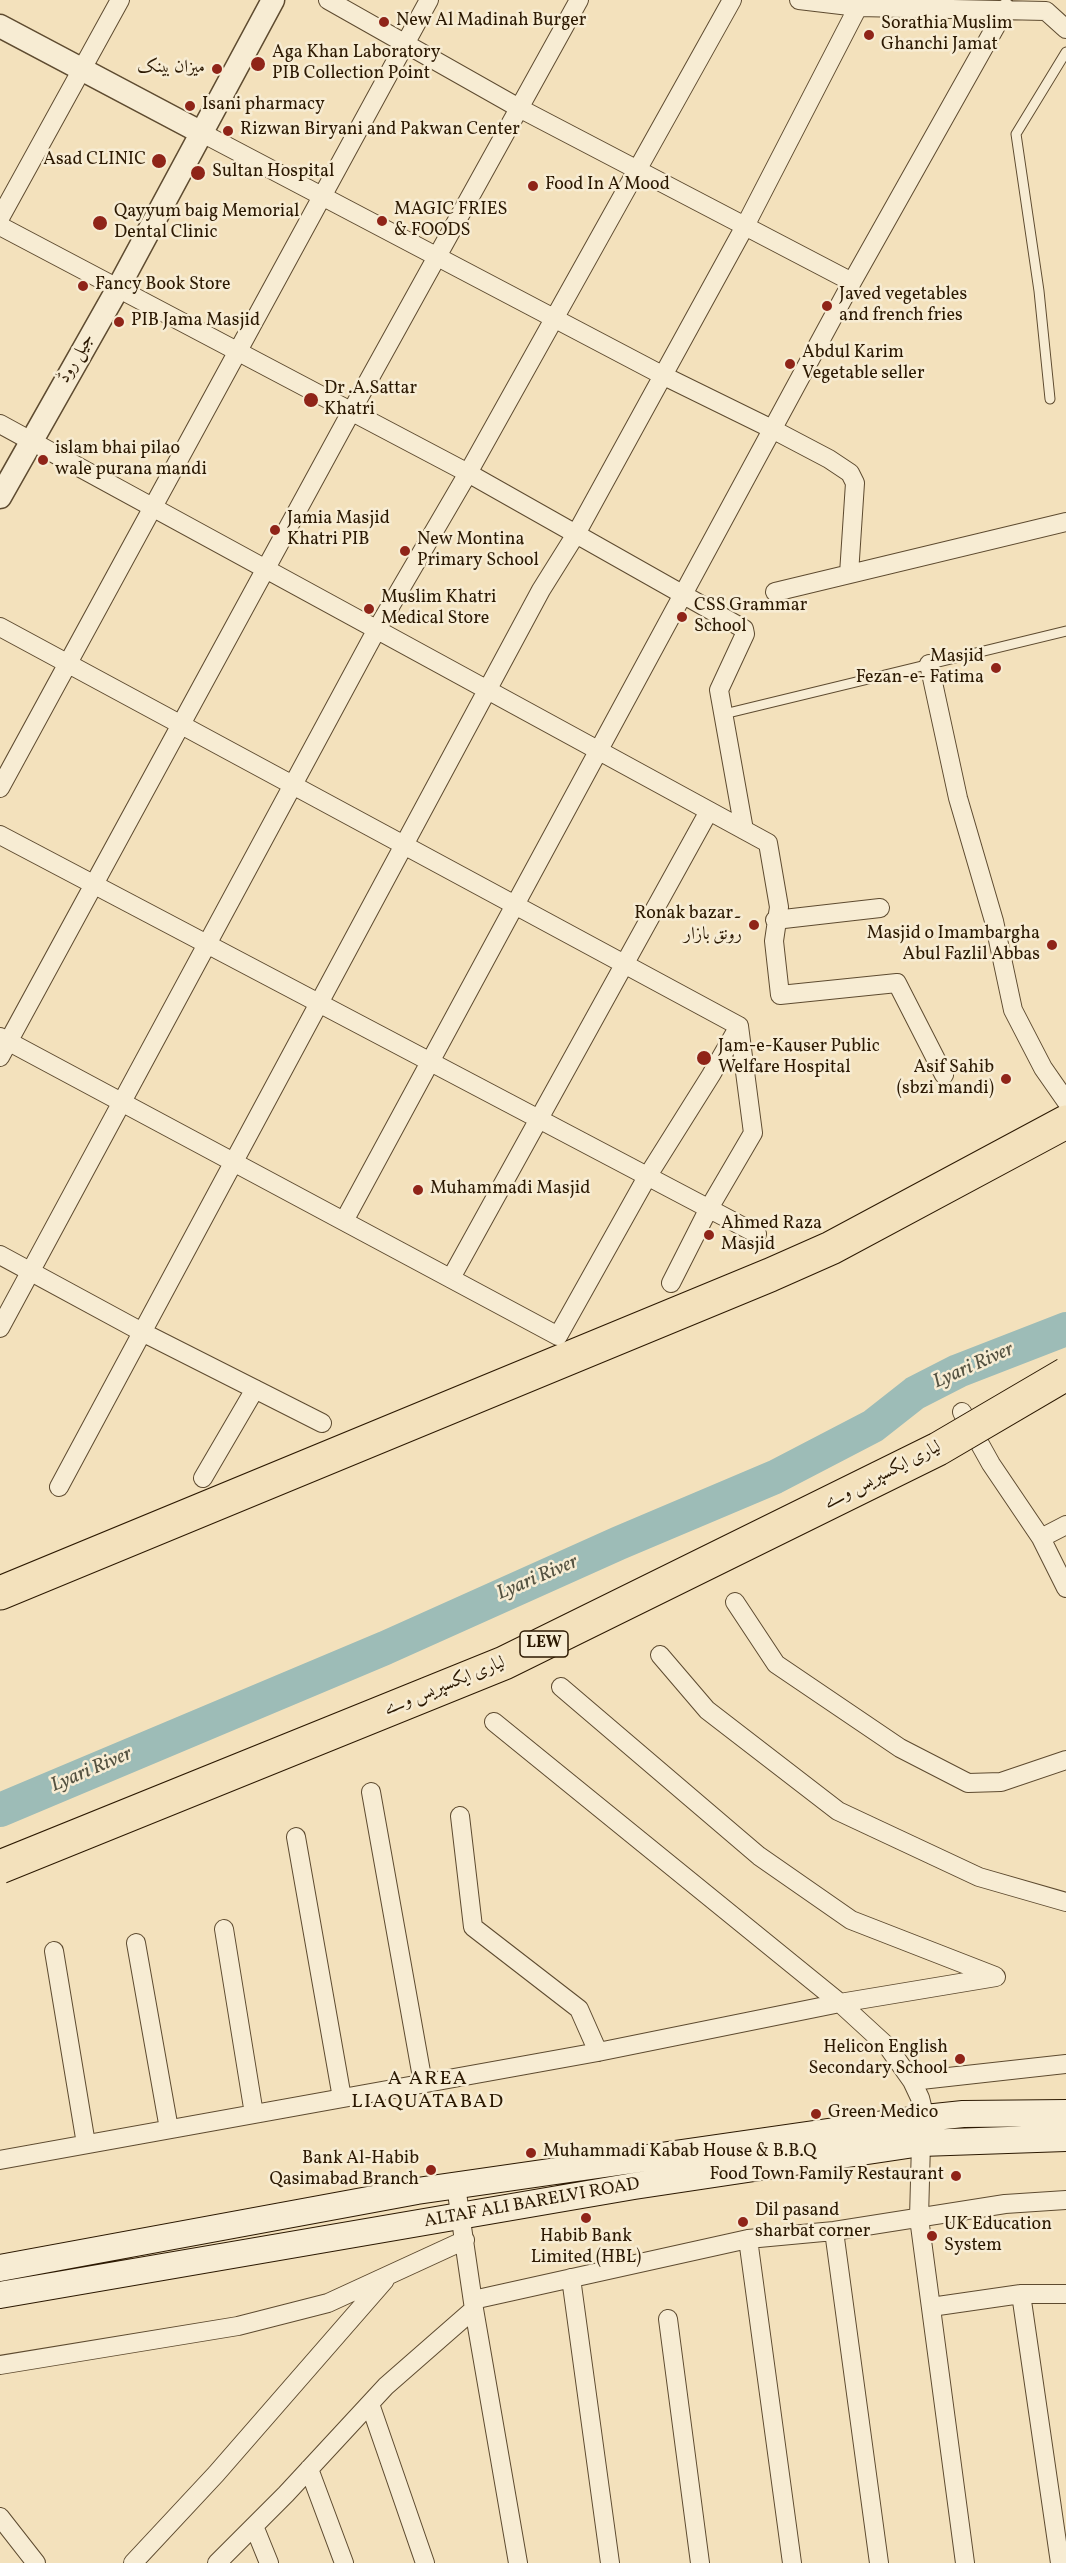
<!DOCTYPE html>
<meta charset="utf-8">
<style>
body{margin:0}
canvas{display:block;background:#f3e1bc}
</style>
<canvas width="1066" height="2563"></canvas>
<script>
const ctx = document.querySelector('canvas').getContext('2d');
ctx.lineJoin = 'round';
function poly(rows) {
  const path = new Path2D();
  for (const r of rows) {
    path.moveTo(r[0], r[1]);
    for (let i = 2; i < r.length; i += 2) path.lineTo(r[i], r[i + 1]);
  }
  return path;
}
function stroke(path, color, width, dash) {
  ctx.strokeStyle = color;
  ctx.lineWidth = width;
  ctx.lineCap = dash ? 'butt' : 'round';
  ctx.setLineDash(dash || []);
  ctx.stroke(path);
}
function label(font, color, halo, rows, align = 'center') {
  ctx.font = font + ' Vollkorn,Amiri,serif';
  ctx.lineWidth = 5;
  ctx.setLineDash([]);
  ctx.textBaseline = 'middle';
  ctx.strokeStyle = halo;
  ctx.fillStyle = color;
  for (const [text, x, y, turn = 0] of rows) {
    ctx.save();
    ctx.translate(x, y);
    ctx.rotate((+turn || 0) * Math.PI / 180);
    ctx.textAlign = isNaN(turn) ? turn : align;
    if (halo) ctx.strokeText(text, 0, 0);
    ctx.fillText(text, 0, 0);
    ctx.restore();
  }
}
const river = poly([
 [0,1810,385,1648,619,1543,775,1477,873,1426,915,1393,958,1371,1066,1329]
]);
const service = poly([
 [1050,399,1039,291,1016,134,1066,52],
 [724,714,1066,631]
]);
const minor = poly([
 [328,0,519,108,852,282],
 [799,0,858,7,1046,11,1066,29],
 [202,133,662,375,772,429,829,459,850,473,855,483,849,574],
 [0,218,120,0],
 [0,226,468,473,744,629,745,634,719,690,744,830],
 [0,424,768,843,779,907,774,941,780,995,897,983,944,1075],
 [775,592,1066,522],
 [0,627,739,1026],
 [929,664,958,798,994,921,1013,1010,1043,1068,1066,1101],
 [0,788,429,0],
 [0,835,757,1234],
 [775,920,880,908],
 [0,1037,558,1336,647,1177,711,1075,739,1026],
 [0,1057,351,412,579,0],
 [344,1221,852,282,1006,8],
 [0,1255,142,1332,322,1423],
 [451,1278,709,811],
 [671,1283,708,1210,753,1133,739,1026],
 [0,1328,377,629,468,473,732,0],
 [962,1412,991,1464,1041,1538,1066,1588],
 [203,1478,255,1389],
 [59,1487,541,590,576,534,745,226,858,7],
 [1041,1538,1066,1525],
 [735,1602,776,1664,900,1748,968,1783,1001,1782,1066,1760],
 [660,1655,707,1710,838,1811,979,1877,1066,1902],
 [561,1687,759,1856,851,1920,995,1976],
 [494,1722,840,2003,888,2047,912,2081,920,2098,925,2118,921,2143,919,2218,965,2563],
 [371,1792,423,2083],
 [460,1816,473,1927,579,2009,598,2052],
 [296,1837,342,2098],
 [224,1929,254,2114],
 [136,1943,169,2129],
 [54,1951,86,2144],
 [912,2081,1066,2064],
 [0,2160,598,2052,840,2003,996,1977],
 [456,2186,474,2309,518,2563],
 [834,2231,879,2563],
 [748,2239,792,2563],
 [571,2278,610,2563],
 [1021,2294,1060,2563],
 [473,2300,748,2239,834,2231,1005,2204,1066,2200],
 [931,2307,1021,2294,1066,2294],
 [668,2319,700,2563],
 [0,2365,238,2326,328,2303,465,2240],
 [370,2404,425,2563],
 [309,2469,344,2563],
 [0,2517,36,2563],
 [254,2526,269,2563],
 [133,2563,216,2474,385,2280],
 [217,2563,286,2494,386,2386,474,2309]
]);
const tertiary = poly([
 [0,26,202,133],
 [0,497,117,290,273,0]
]);
const secondary = poly([
 [0,2268,417,2191,925,2118,963,2114,1066,2113],
 [0,2295,634,2186,921,2143,1066,2138]
]);
const motorway = poly([
 [0,1593,770,1275,831,1248,1066,1122]
]);
const motorwayBridge = poly([
 [0,1867,504,1663,938,1449,1066,1374]
]);
const markers = [
 [384,22,6,"#8f2418"],
 [869,35,6,"#8f2418"],
 [258,64,8,"#8f2418"],
 [217,69,6,"#8f2418"],
 [190,106,6,"#8f2418"],
 [228,131,6,"#8f2418"],
 [159,161,8,"#8f2418"],
 [198,173,8,"#8f2418"],
 [533,186,6,"#8f2418"],
 [382,221,6,"#8f2418"],
 [100,223,8,"#8f2418"],
 [83,286,6,"#8f2418"],
 [827,306,6,"#8f2418"],
 [119,322,6,"#8f2418"],
 [790,364,6,"#8f2418"],
 [311,400,8,"#8f2418"],
 [43,460,6,"#8f2418"],
 [275,530,6,"#8f2418"],
 [405,551,6,"#8f2418"],
 [369,609,6,"#8f2418"],
 [682,617,6,"#8f2418"],
 [996,668,6,"#8f2418"],
 [754,925,6,"#8f2418"],
 [1052,945,6,"#8f2418"],
 [704,1058,8,"#8f2418"],
 [1006,1079,6,"#8f2418"],
 [418,1190,6,"#8f2418"],
 [709,1235,6,"#8f2418"],
 [960,2059,6,"#8f2418"],
 [816,2114,6,"#8f2418"],
 [531,2153,6,"#8f2418"],
 [431,2170,6,"#8f2418"],
 [956,2176,6,"#8f2418"],
 [586,2218,6,"#8f2418"],
 [743,2222,6,"#8f2418"],
 [932,2236,6,"#8f2418"]
];
const shields = [
 [544,1644,48]
];
const shieldNames = [
 ["LEW",544,1644]
];
const poiNames = [
 ["New Al Madinah Burger",396,22],
 ["Sorathia Muslim",881,25],
 ["Ghanchi Jamat",881,46],
 ["Aga Khan Laboratory",272,54],
 ["PIB Collection Point",272,75],
 ["میزان بینک",205,69,"right"],
 ["Isani pharmacy",202,106],
 ["Rizwan Biryani and Pakwan Center",240,131],
 ["Asad CLINIC",146,161,"right"],
 ["Sultan Hospital",212,173],
 ["Food In A Mood",545,186],
 ["MAGIC FRIES",394,211],
 ["& FOODS",394,232],
 ["Qayyum baig Memorial",114,213],
 ["Dental Clinic",114,234],
 ["Fancy Book Store",95,286],
 ["Javed vegetables",839,296],
 ["and french fries",839,317],
 ["PIB Jama Masjid",131,322],
 ["Abdul Karim",802,354],
 ["Vegetable seller",802,375],
 ["Dr .A.Sattar",324,390],
 ["Khatri",324,411],
 ["islam bhai pilao",55,450],
 ["wale purana mandi",55,471],
 ["Jamia Masjid",287,520],
 ["Khatri PIB",287,541],
 ["New Montina",417,541],
 ["Primary School",417,562],
 ["Muslim Khatri",381,599],
 ["Medical Store",381,620],
 ["CSS Grammar",694,607],
 ["School",694,628],
 ["Masjid",984,658,"right"],
 ["Fezan-e- Fatima",984,679,"right"],
 ["Ronak bazar۔",742,915,"right"],
 ["رونق بازار",742,936,"right"],
 ["Masjid o Imambargha",1040,935,"right"],
 ["Abul Fazlil Abbas",1040,956,"right"],
 ["Jam-e-Kauser Public",718,1048],
 ["Welfare Hospital",718,1069],
 ["Asif Sahib",994,1069,"right"],
 ["(sbzi mandi)",994,1090,"right"],
 ["Muhammadi Masjid",430,1190],
 ["Ahmed Raza",721,1225],
 ["Masjid",721,1246],
 ["Helicon English",948,2049,"right"],
 ["Secondary School",948,2070,"right"],
 ["Green Medico",828,2114],
 ["Muhammadi Kabab House & B.B.Q",543,2153],
 ["Bank Al-Habib",419,2160,"right"],
 ["Qasimabad Branch",419,2181,"right"],
 ["Food Town Family Restaurant",944,2176,"right"],
 ["Dil pasand",755,2212],
 ["sharbat corner",755,2233],
 ["UK Education",944,2226],
 ["System",944,2247],
 ["Habib Bank",586,2238,"center"],
 ["Limited (HBL)",586,2259,"center"]
];
const streetNames = [
 ["جیل روڈ",77,359,-60],
 ["لیاری ایکسپریس وے",883,1476,-27],
 ["لیاری ایکسپریس وے",445,1687,-22],
 ["ALTAF ALI BARELVI ROAD",532,2204,-10]
];
const waterNames = [
 ["Lyari River",974,1367,-24],
 ["Lyari River",538,1579,-23],
 ["Lyari River",92,1771,-23]
];
const neighbourhoodNames = [
 ["A AREA",428,2080],
 ["LIAQUATABAD",428,2103]
];
stroke(river, '#9dbcb7', 34);
stroke(service, '#5e4b30', 11);
stroke(minor, '#5e4b30', 20);
stroke(tertiary, '#5e4b30', 25);
stroke(secondary, '#2c1902', 28);
stroke(motorway, '#2c1902', 35);
stroke(service, '#f7ecd3', 9);
stroke(minor, '#f7ecd3', 18);
stroke(tertiary, '#f7ecd3', 22);
stroke(secondary, '#f7ecd3', 26);
stroke(motorway, '#f3e1bc', 33);
stroke(motorwayBridge, '#2c1902', 35, []);
stroke(motorwayBridge, '#f3e1bc', 33);
for (const [x, y, r, color] of markers) {
  const dot = new Path2D();
  dot.arc(x, y, r, 0, 2 * Math.PI);
  ctx.fillStyle = color;
  ctx.fill(dot);
  stroke(dot, '#f7ecd3', 2);
}
for (const [x, y, w] of shields) {
  const box = new Path2D();
  box.roundRect(x - w / 2, y - 13, w, 26, 4.5);
  ctx.fillStyle = '#f7ecd3';
  ctx.fill(box);
  stroke(box, '#2c1902', 1.5);
}
label('bold 16px', '#2c1902', null, shieldNames);
label('18px', '#2c1902', '#f7ecd3', poiNames, 'left');
label('18px', '#2c1902', '#f7ecd3', streetNames);
label('italic 20px', '#545241', '#f7ecd3', waterNames);
ctx.letterSpacing = '1.5px';
label('20px', '#2c1902', '#f7ecd3', neighbourhoodNames);
ctx.letterSpacing = '0px';
</script>
